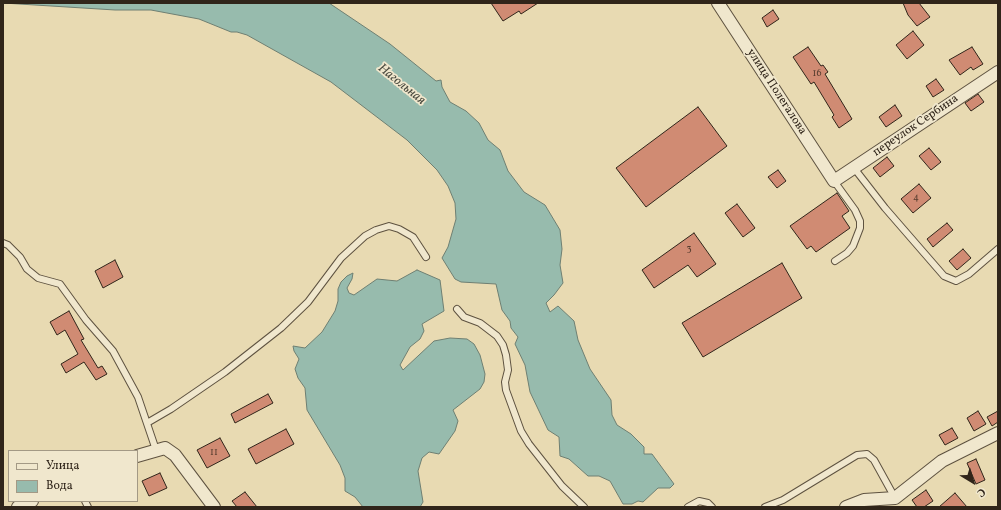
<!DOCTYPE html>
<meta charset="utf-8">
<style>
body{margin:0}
#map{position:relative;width:1001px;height:510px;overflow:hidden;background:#e8dab2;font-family:Vollkorn,serif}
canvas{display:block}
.frame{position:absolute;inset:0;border:4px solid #30251a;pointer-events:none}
.legend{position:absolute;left:8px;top:450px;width:130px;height:52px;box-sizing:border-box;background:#f0e7cd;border:1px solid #a39985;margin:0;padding:5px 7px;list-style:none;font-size:12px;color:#30251a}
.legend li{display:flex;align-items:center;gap:8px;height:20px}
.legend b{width:20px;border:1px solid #a39985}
.north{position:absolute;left:953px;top:462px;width:40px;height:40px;-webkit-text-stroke:3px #f0e7cd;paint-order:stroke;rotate:142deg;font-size:11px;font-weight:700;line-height:16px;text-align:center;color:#30251a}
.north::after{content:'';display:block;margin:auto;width:14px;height:18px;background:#30251a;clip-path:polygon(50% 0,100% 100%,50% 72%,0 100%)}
</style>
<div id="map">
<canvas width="1001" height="510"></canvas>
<div class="frame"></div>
<ul class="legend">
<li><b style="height:5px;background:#f0e7cd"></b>Улица</li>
<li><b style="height:11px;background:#97bbad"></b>Вода</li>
</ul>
<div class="north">С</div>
</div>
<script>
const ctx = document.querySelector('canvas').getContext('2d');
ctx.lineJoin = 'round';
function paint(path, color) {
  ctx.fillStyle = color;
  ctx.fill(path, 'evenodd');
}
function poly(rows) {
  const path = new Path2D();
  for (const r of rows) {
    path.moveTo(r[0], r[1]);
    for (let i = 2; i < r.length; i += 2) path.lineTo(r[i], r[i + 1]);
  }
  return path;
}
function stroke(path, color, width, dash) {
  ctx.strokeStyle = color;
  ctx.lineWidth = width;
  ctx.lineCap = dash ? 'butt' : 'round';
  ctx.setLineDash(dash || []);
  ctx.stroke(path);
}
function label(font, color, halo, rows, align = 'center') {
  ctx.font = font + ' Vollkorn,serif';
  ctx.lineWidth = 3.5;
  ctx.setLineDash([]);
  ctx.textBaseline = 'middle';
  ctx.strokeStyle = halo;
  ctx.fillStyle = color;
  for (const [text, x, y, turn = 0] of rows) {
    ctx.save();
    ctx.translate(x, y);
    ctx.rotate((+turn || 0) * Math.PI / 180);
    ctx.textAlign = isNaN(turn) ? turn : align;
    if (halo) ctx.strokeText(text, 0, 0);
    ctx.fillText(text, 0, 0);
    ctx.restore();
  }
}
const water = poly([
 [3,3,329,3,390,44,436,81,441,80,442,87,450,102,466,111,479,123,488,140,500,150,508,171,524,192,545,205,560,230,562,249,560,265,563,283,554,295,546,303,550,312,558,306,574,321,578,340,590,369,611,400,612,415,617,425,631,434,644,447,644,454,652,454,674,484,670,488,658,488,643,502,638,501,632,504,623,504,610,481,599,476,588,476,569,459,560,456,559,437,548,430,530,392,525,365,515,344,518,337,511,328,510,321,502,310,496,284,461,282,455,279,442,258,448,247,456,219,455,203,448,186,437,170,407,140,331,82,247,35,237,32,231,32,199,19,151,10,115,10,3,3],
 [417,270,440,280,444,311,422,324,424,331,420,339,410,347,400,365,403,370,434,341,450,338,467,339,474,344,480,355,485,374,484,382,480,389,453,410,458,421,455,431,439,454,429,452,422,458,418,471,423,502,420,507,363,507,355,497,345,491,345,478,340,465,307,410,305,388,298,378,295,369,299,359,294,351,293,346,305,348,322,332,335,311,338,301,338,289,341,282,347,276,353,273,352,279,347,288,349,293,354,295,377,279,397,281,417,270]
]);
const building = poly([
 [491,3,538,3,521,14,519,11,503,21,491,3],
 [903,3,919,3,930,17,917,26,908,15,903,3],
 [773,10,779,19,767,27,762,18,773,10],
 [913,31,924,45,907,59,896,45,913,31],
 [808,47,821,66,823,65,828,72,825,74,852,119,839,128,832,117,834,115,814,82,811,84,793,57,808,47],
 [972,47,983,64,973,70,971,67,960,75,949,60,972,47],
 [936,79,944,90,933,97,926,86,936,79],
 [978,94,984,102,971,111,965,103,978,94],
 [895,105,902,116,886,127,879,117,895,105],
 [698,107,727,146,646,207,616,168,698,107],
 [929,148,941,162,931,170,919,156,929,148],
 [887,157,894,166,880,177,873,168,887,157],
 [778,170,786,181,777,188,768,177,778,170],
 [919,184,931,198,913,213,901,199,919,184],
 [837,193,849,211,842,216,850,228,816,252,811,246,807,249,790,226,837,193],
 [737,204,755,228,743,237,725,213,737,204],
 [947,223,953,230,933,247,927,239,947,223],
 [694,233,716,264,697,277,688,265,654,288,642,270,694,233],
 [963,249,971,258,957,270,949,261,963,249],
 [115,260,123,277,103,288,95,271,115,260],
 [782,263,802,298,703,357,682,323,782,263],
 [69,311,84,339,81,340,98,368,102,366,107,374,96,380,84,362,66,373,61,364,78,354,65,330,57,335,50,322,69,311],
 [268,394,273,403,235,423,231,414,268,394],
 [978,411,986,424,974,431,967,418,978,411],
 [998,411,998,422,992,426,987,417,998,411],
 [952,428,958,438,945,445,939,435,952,428],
 [286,429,294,444,256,464,248,449,286,429],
 [220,438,230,456,207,468,197,450,220,438],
 [976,459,985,480,976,484,967,463,976,459],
 [160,473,167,488,149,496,142,481,160,473],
 [926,490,933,501,924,507,917,507,912,500,926,490],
 [245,492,257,507,237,507,232,501,245,492],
 [955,493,967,507,939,507,955,493]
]);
const service = poly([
 [854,168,885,208,944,276,956,281,969,274,998,249],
 [834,181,855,210,860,221,860,228,853,246,847,253,835,261],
 [3,243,8,245,20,257,27,269,38,278,60,284,86,320,113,351,138,397,156,450],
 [457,309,464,317,480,323,497,336,503,345,506,355,508,370,505,382,506,390,521,431,529,444,562,486,584,507],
 [147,423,171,409,225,372,281,328,308,302,341,258,365,236,376,230,389,226,399,229,413,237,426,257],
 [85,501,88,507],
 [688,507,699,501,708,503,712,507],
 [765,507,783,500,857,455,867,454,874,460,895,498]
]);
const minor = poly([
 [718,3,834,181,998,72],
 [137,456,165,448,175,455,214,507],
 [18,507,32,501],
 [846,507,864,500,895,498,942,461,998,433]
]);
const numberNames = [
 ["16",817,74],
 ["4",916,198],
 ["3",689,249],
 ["11",214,453]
];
const streetNames = [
 ["улица Полегалова",776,92,57],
 ["переулок Сербина",916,126,-34]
];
const waterNames = [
 ["Нагольная",401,85,39]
];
paint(water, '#97bbad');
stroke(water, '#6e7f72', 1);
paint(building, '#d08b73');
stroke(building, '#30251a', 1);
stroke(service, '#5e5240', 8);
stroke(minor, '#5e5240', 14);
stroke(service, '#f0e7cd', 6);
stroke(minor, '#f0e7cd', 12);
label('10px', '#583e30', null, numberNames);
label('12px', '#30251a', '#f0e7cd', streetNames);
label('italic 13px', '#4a4a3f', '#f0e7cd', waterNames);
</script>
